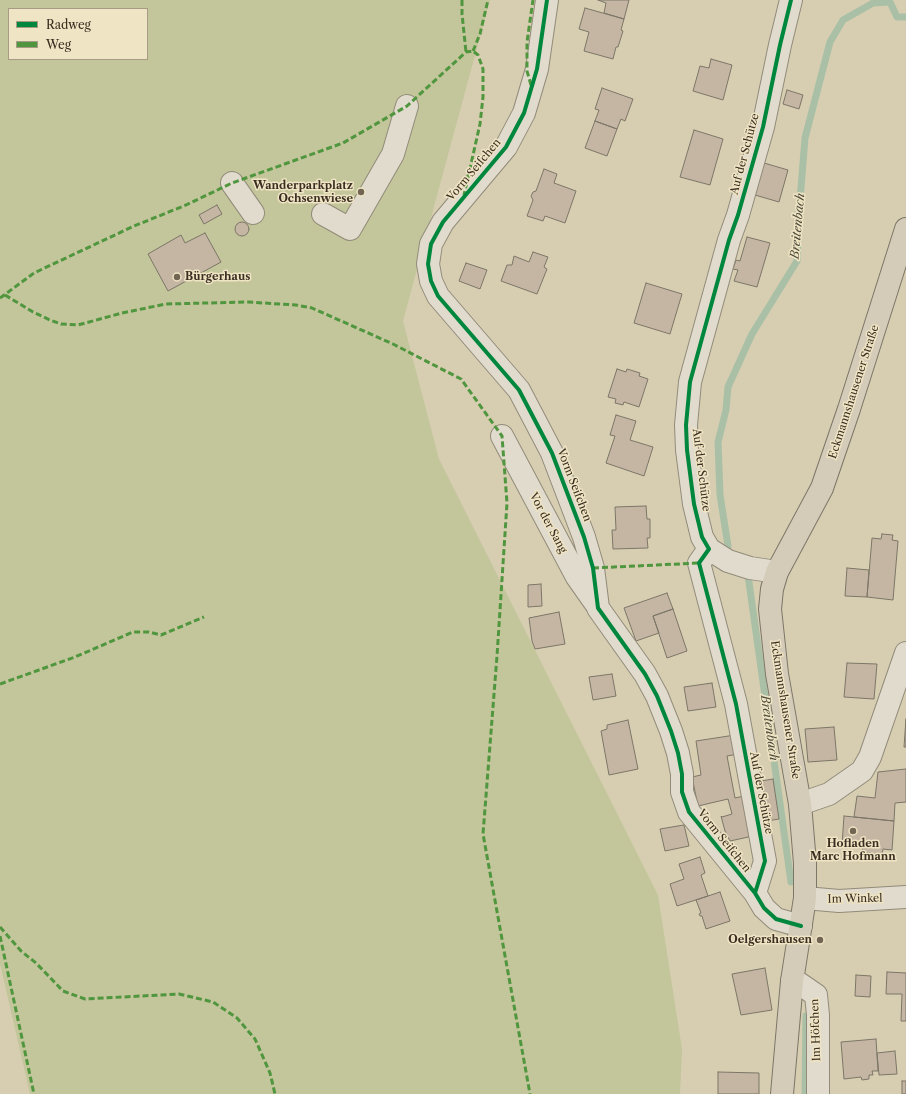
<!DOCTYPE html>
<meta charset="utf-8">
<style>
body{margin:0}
#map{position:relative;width:906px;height:1094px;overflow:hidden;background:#d7ceb2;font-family:"Libre Caslon Text",serif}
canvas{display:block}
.legend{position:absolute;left:8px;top:8px;width:140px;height:52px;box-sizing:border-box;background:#efe4c3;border:1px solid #a79b83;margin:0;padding:5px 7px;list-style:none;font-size:12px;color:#3a2e22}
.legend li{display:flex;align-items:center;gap:8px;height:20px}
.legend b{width:20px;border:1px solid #a79b83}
</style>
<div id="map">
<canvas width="906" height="1094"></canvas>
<ul class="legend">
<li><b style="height:5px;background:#00873e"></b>Radweg</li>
<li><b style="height:5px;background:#50963e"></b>Weg</li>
</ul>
</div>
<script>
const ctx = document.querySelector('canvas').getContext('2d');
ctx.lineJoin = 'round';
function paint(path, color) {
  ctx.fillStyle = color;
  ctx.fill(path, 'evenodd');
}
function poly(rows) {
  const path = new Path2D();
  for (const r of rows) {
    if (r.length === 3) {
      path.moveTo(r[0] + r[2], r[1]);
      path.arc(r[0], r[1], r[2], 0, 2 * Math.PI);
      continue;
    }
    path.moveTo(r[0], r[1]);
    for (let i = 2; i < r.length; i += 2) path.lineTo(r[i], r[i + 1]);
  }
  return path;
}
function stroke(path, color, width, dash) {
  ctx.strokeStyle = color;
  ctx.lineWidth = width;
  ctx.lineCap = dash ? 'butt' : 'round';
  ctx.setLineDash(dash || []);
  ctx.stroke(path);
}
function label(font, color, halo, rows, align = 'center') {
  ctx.font = font + ' "Libre Caslon Text",serif';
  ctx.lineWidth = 3;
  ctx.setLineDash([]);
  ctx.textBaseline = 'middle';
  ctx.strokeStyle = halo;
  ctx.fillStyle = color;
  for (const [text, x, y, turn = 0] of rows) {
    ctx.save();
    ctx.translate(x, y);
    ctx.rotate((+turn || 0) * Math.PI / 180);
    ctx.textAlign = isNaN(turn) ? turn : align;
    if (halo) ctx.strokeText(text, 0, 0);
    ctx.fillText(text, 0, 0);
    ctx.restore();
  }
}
const green = poly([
 [0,0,490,0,403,321,439,459,658,895,682,1049,680,1094,30,1094,0,964],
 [9,9,147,9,147,59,9,59]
]);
const stream = poly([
 [728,546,720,495,718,442,726,410,728,387,752,334,797,261,799,213,805,138,830,42,843,20,873,3,890,2,897,17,906,17],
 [748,575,791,882],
 [805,1094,806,1016]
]);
const building = poly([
 [598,0,629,0,624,19,604,13,606,3,598,0],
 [585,8,624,19,621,30,623,31,618,47,616,47,613,59,584,51,589,32,579,29,585,8],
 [711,59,732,65,723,100,693,91,700,66,709,68,711,59],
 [602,88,633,99,625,121,621,119,617,129,595,121,599,110,595,109,602,88],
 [787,90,803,95,799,109,783,104,787,90],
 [595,121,617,129,607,156,585,148,595,121],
 [694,130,723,139,710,185,680,177,694,130],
 [764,163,788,170,779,202,755,195,764,163],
 [544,169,557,174,554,183,576,191,565,223,545,216,543,221,527,216,533,200,531,196,533,192,536,191,544,169],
 [217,205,222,214,204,224,199,215,217,205],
 [242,229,7],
 [205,233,221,262,168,291,148,254,181,235,185,243,205,233],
 [747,237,770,243,757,287,734,281,738,270,733,269,736,260,740,261,747,237],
 [533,252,548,257,544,267,547,269,537,294,501,281,507,265,512,265,514,256,529,262,533,252],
 [466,263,487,270,480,289,459,281,466,263],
 [646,283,682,294,670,334,634,323,646,283],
 [617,369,626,372,627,369,640,373,639,376,648,379,639,407,624,402,623,405,615,403,616,399,608,397,617,369],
 [616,415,636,421,630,440,653,447,644,476,606,463,615,436,610,435,616,415],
 [646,506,647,519,650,519,650,538,647,538,648,548,613,549,612,530,616,530,615,507,646,506],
 [882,534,893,535,892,540,898,541,893,600,867,597,872,538,881,539,882,534],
 [847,568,869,570,867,597,845,596,847,568],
 [541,584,542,606,528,607,528,585,541,584],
 [667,593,673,609,653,616,659,633,636,641,624,608,667,593],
 [673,609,687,651,667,658,653,616,673,609],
 [559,612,565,644,535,649,532,641,529,618,559,612],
 [847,663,877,664,874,699,844,697,847,663],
 [612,674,616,696,593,700,589,677,612,674],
 [712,683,716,707,688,711,684,687,712,683],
 [906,719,906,747,904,747,906,719],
 [628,720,638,769,609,775,601,731,607,729,607,725,628,720],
 [834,727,837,760,808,762,805,729,834,727],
 [735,735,738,754,727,756,735,798,744,796,753,836,730,841,725,831,721,816,722,817,732,814,728,799,698,806,692,777,701,775,696,741,735,735],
 [906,769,906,802,895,803,894,821,854,817,857,796,875,798,878,772,906,769],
 [773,779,779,819,767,821,761,781,773,779],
 [844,816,894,821,892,850,883,849,882,855,862,852,863,847,842,845,844,816],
 [684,825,689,846,665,851,660,829,684,825],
 [700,857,705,873,701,875,708,896,677,906,670,884,684,879,679,864,700,857],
 [720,892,730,921,706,929,702,916,700,916,699,914,701,913,696,900,720,892],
 [765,968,772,1010,741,1015,732,974,765,968],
 [887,972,906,973,906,1021,901,1021,902,994,886,994,887,972],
 [856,975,871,976,870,997,855,996,856,975],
 [876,1039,878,1071,872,1071,873,1075,869,1075,869,1079,862,1080,861,1077,844,1079,841,1042,876,1039],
 [895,1051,897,1074,879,1075,877,1053,895,1051],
 [718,1072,759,1073,759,1094,718,1094,718,1072],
 [902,1081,906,1081,906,1094,902,1094,902,1081]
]);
const minor = poly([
 [547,0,537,69,524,113,506,147,443,222,431,244,428,264,431,281,438,296,519,390,552,453,584,537,593,568,598,608,645,674,657,696,671,731,678,753,682,774,682,792,689,812,755,893,764,908,776,919,801,926],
 [232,183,253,213],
 [323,214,350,229,393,154,407,106],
 [502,436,577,577,596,604],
 [709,549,728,561,750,568,777,572],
 [800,804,829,794,862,771,870,757,906,653],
 [755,893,765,861,736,704,699,563,709,549,702,537,694,504,687,450,686,425,690,382,729,240,738,215,763,127,780,45,791,0],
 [805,898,839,901,906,897],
 [792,981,800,984,816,995,818,1015,818,1094]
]);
const major = poly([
 [782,1094,792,981,805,898,805,863,800,804,777,674,770,609,772,589,777,572,822,488,849,409,906,229]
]);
const quiet = poly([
 [462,0,462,14,466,52],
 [473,51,480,34,488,0],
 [531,85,527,71,527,42,533,0],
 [5,295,33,312,50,320,61,324,78,325,122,313,166,304,248,302,296,305,312,308,393,344,461,379,502,436,507,503,497,656,483,834,530,1094],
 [0,298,34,273,134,226,186,205,232,183,343,143,407,106,466,52,473,51,478,55,483,69,483,97,480,124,464,195],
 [593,568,699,563],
 [0,684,75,657,133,632,149,632,161,635,204,617],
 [0,927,21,951,36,963,63,991,85,999,179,994,213,1002,237,1018,255,1039,270,1073,275,1094],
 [0,936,34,1094]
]);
const cycleway = poly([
 [547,0,537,69,524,113,506,147,443,222,431,244,428,264,431,281,438,296,519,390,552,453,584,537,593,568,598,608,645,674,657,696,671,731,678,753,682,774,682,792,689,812,755,893,764,908,776,919,801,926],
 [755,893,765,861,736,704,699,563,709,549,702,537,694,504,687,450,686,425,690,382,729,240,738,215,763,127,780,45,791,0]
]);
const markers = [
 [361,192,4,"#716654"],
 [177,277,4,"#716654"],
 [853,831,4,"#716654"],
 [820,940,4,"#716654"]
];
const streetNames = [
 ["Auf der Schütze",745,154,-75],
 ["Vorm Seifchen",474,170,-50],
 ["Eckmannshausener Straße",854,392,-72],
 ["Auf der Schütze",701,470,83],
 ["Vorm Seifchen",574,485,69],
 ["Vor der Sang",548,523,62],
 ["Eckmannshausener Straße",785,710,81],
 ["Auf der Schütze",761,793,79],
 ["Vorm Seifchen",724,841,51],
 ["Im Winkel",855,899,-1],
 ["Im Höfchen",816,1030,-92]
];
const poiNames = [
 ["Wanderparkplatz",353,186],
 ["Ochsenwiese",353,199],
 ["Bürgerhaus",185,277,"left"],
 ["Hofladen",853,844,"center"],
 ["Marc Hofmann",853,857,"center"],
 ["Oelgershausen",812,940]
];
const waterNames = [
 ["Breitenbach",798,226,-85],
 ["Breitenbach",769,728,82]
];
paint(green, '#c3c59b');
stroke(stream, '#aac0a6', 7);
paint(building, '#c5b6a4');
stroke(building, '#7c7667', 1);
stroke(minor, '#928b7a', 24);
stroke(major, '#7c7667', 24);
stroke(minor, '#e0dbcc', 22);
stroke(major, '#d4cbb9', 22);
stroke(quiet, '#50963e', 3, [6, 3]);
stroke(cycleway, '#00873e', 4);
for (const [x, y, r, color] of markers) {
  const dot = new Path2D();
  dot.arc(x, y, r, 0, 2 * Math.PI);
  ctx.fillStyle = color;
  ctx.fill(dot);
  stroke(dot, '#efe4c3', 1.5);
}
label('11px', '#3a2e22', '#efe4c3', streetNames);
label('bold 11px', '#3a2e22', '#efe4c3', poiNames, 'right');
label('italic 12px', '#4d4a3b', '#efe4c3', waterNames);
</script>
